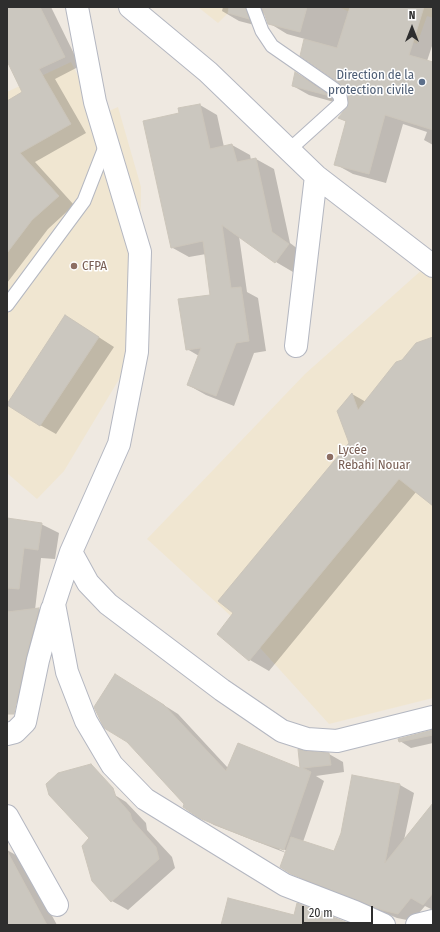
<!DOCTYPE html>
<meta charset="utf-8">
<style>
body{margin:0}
#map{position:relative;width:440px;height:932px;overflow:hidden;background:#efe9e1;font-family:"Fira Sans Condensed",sans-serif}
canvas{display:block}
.frame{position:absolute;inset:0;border:8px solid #2e2e2e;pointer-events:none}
.north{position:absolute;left:392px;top:8px;width:40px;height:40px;-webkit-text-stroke:3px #fff;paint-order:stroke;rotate:0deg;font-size:11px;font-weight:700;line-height:16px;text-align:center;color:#2e2e2e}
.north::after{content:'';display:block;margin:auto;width:14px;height:18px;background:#2e2e2e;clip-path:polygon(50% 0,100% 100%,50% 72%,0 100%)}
.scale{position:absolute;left:302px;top:906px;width:71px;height:18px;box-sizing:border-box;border:2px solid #2e2e2e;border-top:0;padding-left:5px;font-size:12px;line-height:14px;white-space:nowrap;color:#2e2e2e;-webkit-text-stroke:3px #fff;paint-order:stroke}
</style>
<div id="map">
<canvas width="440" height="932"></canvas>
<div class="frame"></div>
<div class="north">N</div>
<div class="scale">20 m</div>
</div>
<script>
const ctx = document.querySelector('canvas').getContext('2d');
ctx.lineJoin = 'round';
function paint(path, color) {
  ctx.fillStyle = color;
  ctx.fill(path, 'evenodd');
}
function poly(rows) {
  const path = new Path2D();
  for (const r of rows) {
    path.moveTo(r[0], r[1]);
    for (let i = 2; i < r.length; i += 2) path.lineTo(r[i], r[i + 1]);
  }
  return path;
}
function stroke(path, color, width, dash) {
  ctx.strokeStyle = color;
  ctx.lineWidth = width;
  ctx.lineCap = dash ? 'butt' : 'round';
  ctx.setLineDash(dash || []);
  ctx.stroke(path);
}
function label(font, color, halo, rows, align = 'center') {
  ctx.font = font + ' "Fira Sans Condensed",sans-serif';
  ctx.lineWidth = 3;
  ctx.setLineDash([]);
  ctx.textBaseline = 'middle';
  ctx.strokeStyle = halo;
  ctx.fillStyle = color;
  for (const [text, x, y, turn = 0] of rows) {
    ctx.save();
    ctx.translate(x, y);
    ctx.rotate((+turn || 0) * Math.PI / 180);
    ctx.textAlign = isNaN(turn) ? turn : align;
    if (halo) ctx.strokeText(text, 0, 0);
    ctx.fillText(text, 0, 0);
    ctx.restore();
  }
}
const education = poly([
 [198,7,230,7,228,13,218,23],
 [339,7,433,7,433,18,427,16,417,44],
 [71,62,98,116,118,107,141,187,139,346,64,471,37,499,7,473,7,92],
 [433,260,433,698,329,724,232,617,147,539,305,374]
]);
const shadow = poly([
 [7,7,51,7,80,66,55,79,86,133,35,162,74,205,48,229,7,283,7,102,24,93,7,59],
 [223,7,433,7,433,43,427,61,433,63,433,145,424,140,427,132,403,124,386,183,353,174,335,164,347,122,339,118,349,106,349,94,339,82,301,55,305,39,287,34,269,23,264,11,263,20,266,28,239,21,222,11],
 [296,73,312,82,341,104,309,95,293,86],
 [200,105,217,115,224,147,232,145,250,155,251,160,256,159,274,169,290,243,306,255,293,272,276,262,239,236,247,292,258,298,266,351,254,353,234,406,206,395,188,385,199,356,187,349,211,296,206,254,189,257,171,247,181,114],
 [66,316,114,347,56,434,40,425],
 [433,338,433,505,416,492,269,671,250,660,235,613,350,443,338,411,352,394,366,402,403,361],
 [7,519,41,524,59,533,55,559,41,558,35,610,39,609,56,619,35,707,15,703,7,699],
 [129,683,178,714,228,768,301,769,299,751,329,754,343,762,344,772,316,776,324,781,303,842,334,853,400,785,414,793,404,840,433,813,433,910,425,906,412,921,397,918,306,881,281,867,286,853,214,825,200,817,185,804],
 [280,847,287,851,287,853,279,849],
 [433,731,433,743,411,748,400,741],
 [110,792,126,802,146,823,147,830,172,857,175,868,128,910,112,901,90,838],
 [7,850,21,858,57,925,7,925]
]);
const building = poly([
 [7,7,40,7,65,57,39,69,71,124,20,153,59,196,32,220,7,253,7,101,22,92,7,61,7,7],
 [229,7,245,7,249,19,228,13,229,7],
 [262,7,307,7,300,32,268,24,262,7],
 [350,7,424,7,409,55,433,62,433,130,385,115,369,174,334,165,346,121,338,118,348,106,348,94,339,83,300,56,304,39,337,48,350,7],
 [295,72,329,95,330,96,292,86,295,72],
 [200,104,210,149,232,144,237,162,256,158,272,232,289,244,275,263,222,225,231,288,241,287,249,341,236,343,216,396,187,385,201,348,186,350,178,299,210,295,203,241,171,248,143,121,179,113,178,108,200,104],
 [65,315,99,337,40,426,7,405,7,404,65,315],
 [433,337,433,506,399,479,249,661,217,634,233,613,218,601,349,443,337,411,352,393,358,410,396,362,402,360,416,343,433,337],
 [7,518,42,523,38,550,24,548,19,589,7,588,7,518],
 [39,608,26,657,14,714,7,714,7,612,39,608],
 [115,674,164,705,226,771,238,743,300,768,298,749,306,751,329,753,331,765,303,768,311,772,284,850,256,841,199,818,183,807,184,804,127,742,104,728,94,707,115,674],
 [433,730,433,735,399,742,398,739,433,730],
 [91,764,113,788,116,797,130,813,132,820,156,847,159,859,111,902,92,881,82,846,89,838,49,795,46,784,58,773,91,764],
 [352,775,400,784,385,863,433,803,433,893,423,905,411,898,398,914,382,910,291,874,280,867,291,837,334,851,341,833,352,775],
 [7,851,47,925,7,925,7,851],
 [228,898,294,915,297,903,348,923,347,925,221,925,228,898]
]);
const lane = poly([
 [253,7,262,31,272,46,334,89,340,96,341,103,289,150],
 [7,305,84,201,107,142]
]);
const street = poly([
 [77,7,95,102,140,252,137,352,119,444,71,552,88,583,108,604,222,690,282,731,307,739,337,741,433,717],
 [130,7,208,72,316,176,433,266],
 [296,346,316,176],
 [71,552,54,604,67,672,86,721,112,765,145,799,285,885,355,912,384,925],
 [7,734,15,732,25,722,38,660,52,609],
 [7,816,57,905],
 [417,925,433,921]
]);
const markers = [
 [422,82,4,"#5c6f8a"],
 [74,266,4,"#8d6e63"],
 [330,457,4,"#8d6e63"]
];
const serviceNames = [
 ["Direction de la",414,75],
 ["protection civile",414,90]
];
const educationNames = [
 ["CFPA",82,266],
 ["Lycée",338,450],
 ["Rebahi Nouar",338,465]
];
paint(education, '#f0e6d1');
paint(shadow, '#0003');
paint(building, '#cbc7bf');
stroke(building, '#cbc5ba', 1);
stroke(lane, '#b4b7c1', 15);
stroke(street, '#b4b7c1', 24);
stroke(lane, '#fff', 13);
stroke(street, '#fff', 22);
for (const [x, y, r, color] of markers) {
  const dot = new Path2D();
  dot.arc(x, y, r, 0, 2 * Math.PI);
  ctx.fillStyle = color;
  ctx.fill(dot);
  stroke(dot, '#fff', 1.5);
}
label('13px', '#4e5e75', '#fff', serviceNames, 'right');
label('13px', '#785e54', '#fff', educationNames, 'left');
</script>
